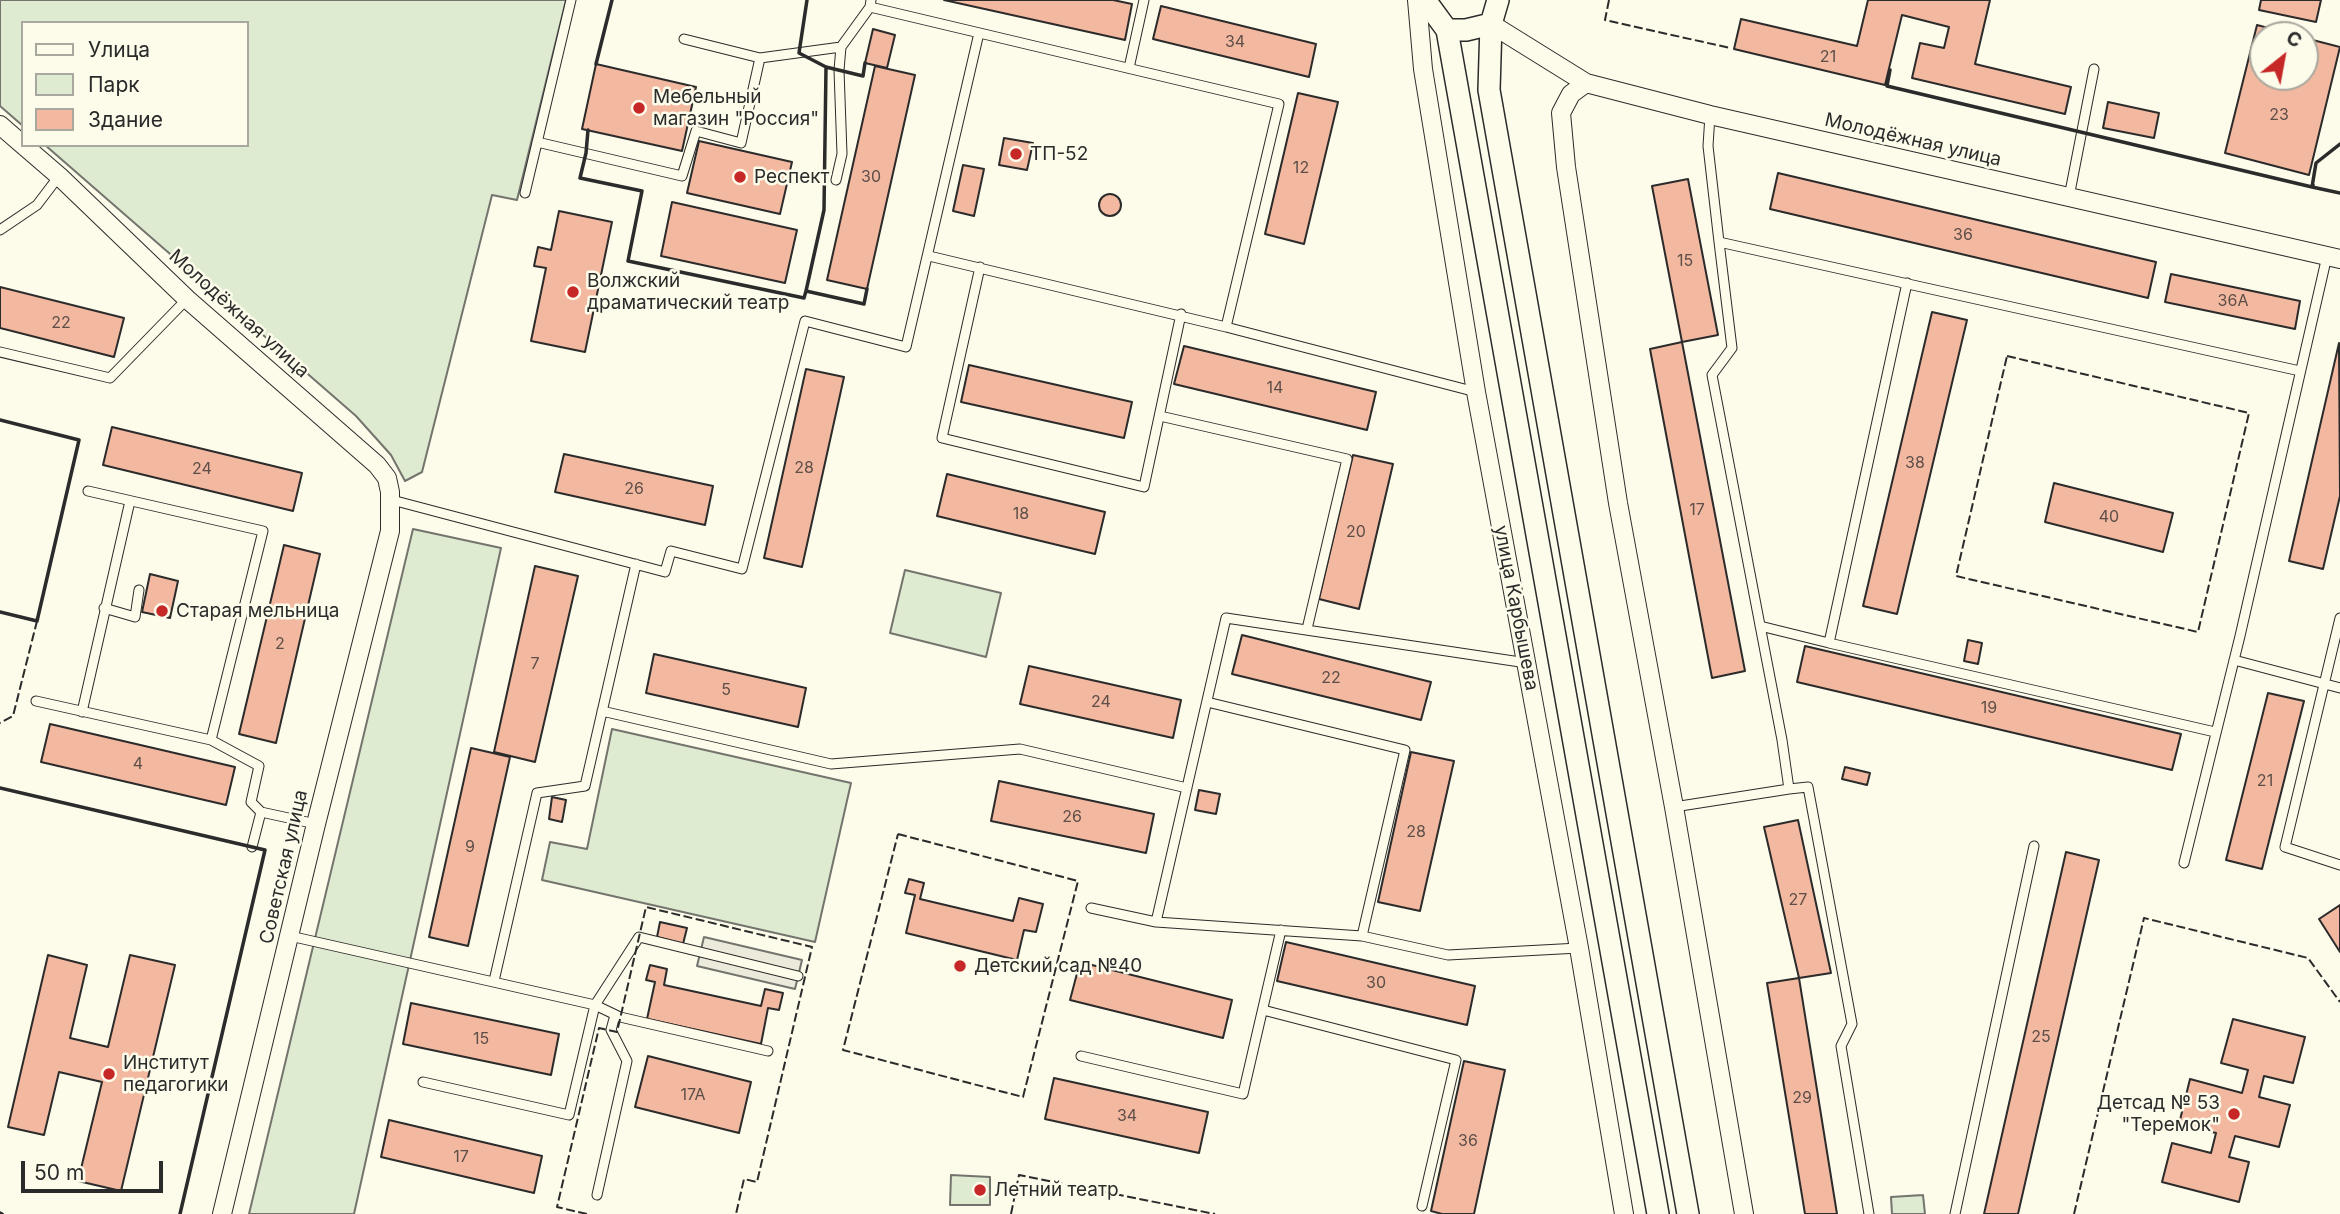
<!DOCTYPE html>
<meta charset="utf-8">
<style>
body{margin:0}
#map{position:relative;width:2340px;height:1214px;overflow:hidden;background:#fdfbea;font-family:Inter,sans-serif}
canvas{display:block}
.legend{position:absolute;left:21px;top:21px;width:228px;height:126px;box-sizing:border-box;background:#fdfbea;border:2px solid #a9a89e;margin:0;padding:9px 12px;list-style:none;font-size:21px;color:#2b2b2b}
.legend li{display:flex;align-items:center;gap:14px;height:35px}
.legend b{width:35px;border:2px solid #a9a89e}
.north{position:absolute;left:2249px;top:21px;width:70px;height:70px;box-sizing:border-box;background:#fdfbea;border:2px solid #a9a89e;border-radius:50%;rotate:31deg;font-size:19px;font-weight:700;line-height:28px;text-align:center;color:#2b2b2b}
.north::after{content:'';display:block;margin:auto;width:24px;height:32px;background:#c62828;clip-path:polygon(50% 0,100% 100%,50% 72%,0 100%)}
.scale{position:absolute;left:21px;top:1161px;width:142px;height:32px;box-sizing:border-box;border:4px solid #2b2b2b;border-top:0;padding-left:9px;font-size:21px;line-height:24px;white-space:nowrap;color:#2b2b2b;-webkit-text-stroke:5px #fdfbea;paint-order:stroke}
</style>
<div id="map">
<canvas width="2340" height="1214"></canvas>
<ul class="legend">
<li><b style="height:9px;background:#fdfbea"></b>Улица</li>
<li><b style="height:19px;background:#deebd1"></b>Парк</li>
<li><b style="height:19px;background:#f2b8a0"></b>Здание</li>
</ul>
<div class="north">С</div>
<div class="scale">50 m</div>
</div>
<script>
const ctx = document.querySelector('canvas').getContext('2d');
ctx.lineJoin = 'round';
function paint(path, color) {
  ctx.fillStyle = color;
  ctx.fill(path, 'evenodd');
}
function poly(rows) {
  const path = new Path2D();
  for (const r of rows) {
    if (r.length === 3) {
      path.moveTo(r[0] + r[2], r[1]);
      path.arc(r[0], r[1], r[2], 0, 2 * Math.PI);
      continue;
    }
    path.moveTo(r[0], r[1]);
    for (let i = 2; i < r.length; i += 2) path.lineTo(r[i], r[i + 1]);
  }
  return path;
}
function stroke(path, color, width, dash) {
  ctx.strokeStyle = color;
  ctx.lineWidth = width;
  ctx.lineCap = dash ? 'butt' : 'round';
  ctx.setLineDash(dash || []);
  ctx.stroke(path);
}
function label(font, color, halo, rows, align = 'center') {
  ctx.font = font + ' Inter,sans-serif';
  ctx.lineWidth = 5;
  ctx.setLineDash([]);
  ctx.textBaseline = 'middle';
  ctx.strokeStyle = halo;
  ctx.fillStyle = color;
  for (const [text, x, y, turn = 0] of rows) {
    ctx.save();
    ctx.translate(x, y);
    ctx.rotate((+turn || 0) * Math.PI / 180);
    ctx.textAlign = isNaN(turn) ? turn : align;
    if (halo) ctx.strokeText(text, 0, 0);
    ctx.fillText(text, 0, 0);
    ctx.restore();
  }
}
const green = poly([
 [0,0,566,0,517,200,492,195,422,472,405,481,391,455,356,416,45,145,247,145,247,23,23,23,23,126,0,106,0,0],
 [413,529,501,548,354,1214,249,1214,413,529],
 [905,570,1001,593,986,657,890,633,905,570],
 [612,729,851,783,815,942,542,880,550,842,587,849,612,729],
 [951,1175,990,1177,990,1205,950,1205,951,1175],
 [1923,1195,1925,1214,1892,1214,1891,1197,1923,1195]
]);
const parking = poly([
 [704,937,802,960,795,989,697,966,704,937]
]);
const building = poly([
 [944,0,1113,0,1132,4,1125,40,944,0],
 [1868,0,1990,0,1975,64,2071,87,2065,114,1912,78,1920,43,1944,48,1949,27,1902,15,1885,85,1734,49,1741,19,1857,46,1868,0],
 [2261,0,2321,0,2316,22,2259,10,2261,0],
 [1161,6,1316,44,1309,77,1153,39,1161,6],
 [2257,25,2295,35,2263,35,2263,77,2305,77,2305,38,2340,47,2309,175,2225,153,2257,25],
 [873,29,895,35,887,68,865,63,873,29],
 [596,64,696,87,682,151,582,129,596,64],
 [875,66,915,75,867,289,827,280,875,66],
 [1298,93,1338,102,1304,244,1265,234,1298,93],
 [2108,102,2159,113,2154,138,2103,128,2108,102],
 [1004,138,1033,143,1027,170,999,165,1004,138],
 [699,141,792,162,780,214,687,193,699,141],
 [963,165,984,169,974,216,953,211,963,165],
 [1778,173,2156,262,2148,298,1770,209,1778,173],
 [1688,179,1718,335,1682,342,1652,186,1688,179],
 [1110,205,11],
 [672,202,797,230,785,283,661,256,672,202],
 [559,211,612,222,585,352,531,341,546,268,534,266,538,247,551,250,559,211],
 [2171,274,2300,301,2295,329,2165,302,2171,274],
 [0,287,124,318,114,357,0,328,0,287],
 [1932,312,1967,320,1897,614,1863,606,1932,312],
 [1682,342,1745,671,1712,678,1650,349,1682,342],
 [2339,343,2340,496,2323,569,2289,561,2339,343],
 [1184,346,1376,392,1367,430,1174,384,1184,346],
 [969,365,1132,402,1124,438,961,402,969,365],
 [806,369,844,377,802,567,764,558,806,369],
 [112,427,302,473,293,511,103,465,112,427],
 [564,454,713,486,705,525,555,492,564,454],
 [1353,455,1393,464,1359,609,1319,599,1353,455],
 [947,474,1105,512,1095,554,937,516,947,474],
 [2054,483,2173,513,2163,552,2045,522,2054,483],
 [284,545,320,554,276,743,239,734,284,545],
 [535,566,578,576,535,762,494,752,535,566],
 [150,574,178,581,170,618,142,612,150,574],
 [1242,635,1431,682,1421,720,1232,674,1242,635],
 [1968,640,1982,643,1978,664,1964,661,1968,640],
 [1805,646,2181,734,2172,770,1797,682,1805,646],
 [654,654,806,688,798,727,646,693,654,654],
 [1029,666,1181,700,1173,738,1020,704,1029,666],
 [2268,693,2304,701,2262,869,2226,860,2268,693],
 [50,724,235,767,226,805,41,762,50,724],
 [471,748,510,757,468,946,429,937,471,748],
 [1411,752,1454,761,1420,911,1378,902,1411,752],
 [1845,767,1870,773,1867,785,1842,779,1845,767],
 [999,781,1154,814,1146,853,991,821,999,781],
 [1199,790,1220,794,1216,814,1195,810,1199,790],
 [552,797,566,800,562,822,549,819,552,797],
 [1798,820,1831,973,1799,978,1764,827,1798,820],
 [2066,852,2099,860,2018,1214,1984,1214,2066,852],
 [909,879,924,883,920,899,1013,921,1019,898,1043,904,1036,932,1024,930,1017,960,906,933,915,895,905,893,909,879],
 [2340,905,2340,952,2319,919,2340,905],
 [660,922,687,928,683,944,657,937,660,922],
 [1286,942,1475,986,1467,1025,1277,981,1286,942],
 [48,955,87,965,70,1038,108,1047,130,955,175,965,121,1191,78,1181,102,1082,59,1072,44,1135,8,1127,48,955],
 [1080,962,1232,1000,1223,1038,1070,1000,1080,962],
 [650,965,667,969,664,985,761,1006,765,989,783,993,779,1010,768,1008,761,1044,647,1019,655,982,646,980,650,965],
 [1799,978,1837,1214,1805,1214,1767,983,1799,978],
 [411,1003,559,1034,551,1075,403,1044,411,1003],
 [2233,1019,2305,1037,2293,1083,2264,1076,2259,1097,2290,1105,2279,1147,2235,1136,2229,1157,2249,1162,2239,1202,2162,1182,2172,1143,2211,1153,2216,1133,2179,1124,2190,1079,2242,1093,2248,1070,2221,1063,2233,1019],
 [648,1056,751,1082,739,1133,635,1107,648,1056],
 [1464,1061,1505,1070,1474,1214,1442,1214,1431,1211,1464,1061],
 [1054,1078,1208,1112,1199,1153,1045,1119,1054,1078],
 [389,1120,542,1156,534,1193,381,1157,389,1120]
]);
const service = poly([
 [871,0,870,7,1279,104,1226,327,929,256],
 [684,39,760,58,841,47,870,7],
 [1129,68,1144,0],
 [1710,115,1708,146,1719,242,2300,371],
 [537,142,682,176,696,131,741,143,760,58],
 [836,180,842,154,839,70,841,47],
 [525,193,571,0],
 [2069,197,2094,69],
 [0,230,37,205,59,176],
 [980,267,942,438,1144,487,1181,314],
 [1226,327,1476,392],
 [0,352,110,378,187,299],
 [1160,416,1347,459,1307,629],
 [88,491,263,531,211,740],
 [392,500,665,572,671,551,742,569,805,321,906,347,979,33],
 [104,608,135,617,139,590],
 [2340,618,2285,847,2340,865],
 [1760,626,1829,643,1907,283],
 [1829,643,2215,732],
 [2234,660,2340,688],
 [36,701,211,740,259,766,251,802,261,812,316,824],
 [1207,702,1405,750,1362,936],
 [602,711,831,764,1020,749,1187,788],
 [82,712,130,501],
 [1789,789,1808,787,1852,1024,1841,1046,1869,1214],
 [1674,807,1789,789,1782,740,1712,375,1732,348,1719,242],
 [252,847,261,812],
 [2184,863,2240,636,2327,256],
 [1091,908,1156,922,1362,936,1448,955,1579,948],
 [1156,922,1226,618,1527,663],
 [290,936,595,1005,569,1115,423,1082],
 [494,981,537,793,585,786,636,564],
 [1263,1010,1456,1060,1422,1206],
 [768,1051,620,1017,595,1005,639,937,798,976],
 [1081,1056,1243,1094,1281,930],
 [597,1195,627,1061,611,1030,615,1015],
 [1955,1214,2034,846]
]);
const minor = poly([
 [1417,0,1423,69,1476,392,1579,948,1624,1214],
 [1491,24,1586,83,1710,115,2340,259],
 [1586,83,1571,94,1561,113,1566,167,1618,503,1674,807,1744,1214],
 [0,125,23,145],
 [23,145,59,176,187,299,377,465,387,478,390,492,390,531,316,824,222,1214]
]);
const tertiary = poly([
 [1425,0,1447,30,1658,1214],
 [1498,0,1491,24,1489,90,1688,1214],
 [1447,30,1466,30,1491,24]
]);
const fence = poly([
 [1609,0,1605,20,1730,48],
 [2007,356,2249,413,2198,632,1956,576,2007,356],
 [0,612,37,621,13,716,0,723],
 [898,834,1078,881,1023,1097,843,1050,898,834],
 [587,1214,557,1207,599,1028,617,1032,646,907,812,947,757,1182,744,1179,736,1214],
 [1011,1214,1019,1175,1215,1214],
 [2074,1214,2144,918,2308,958,2340,1002]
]);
const wall = poly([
 [596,64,612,0],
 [826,67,863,76,865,63],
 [1890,70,1887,86,2312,187,2316,163,2340,144],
 [588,130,586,153,580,178,642,191,628,261,804,298,806,291,864,304,867,289],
 [2313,185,2312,187,2340,193],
 [806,291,824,210,826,67,799,53,807,0],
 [0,420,79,440,37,621,0,612],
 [0,788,265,850,180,1214],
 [0,1213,2,1214]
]);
const markers = [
 [639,108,7,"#c62828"],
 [1016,154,7,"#c62828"],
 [740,177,7,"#c62828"],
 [573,292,7,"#c62828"],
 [162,611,7,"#c62828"],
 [960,966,7,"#c62828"],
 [109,1074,7,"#c62828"],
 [2234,1114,7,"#c62828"],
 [980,1190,7,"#c62828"]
];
const numberNames = [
 ["34",1235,42],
 ["21",1828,57],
 ["23",2279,115],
 ["12",1301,168],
 ["30",871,177],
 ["36",1963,235],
 ["15",1685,261],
 ["36А",2233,301],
 ["22",61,323],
 ["14",1275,388],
 ["38",1915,463],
 ["28",804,468],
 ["24",202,469],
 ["26",634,489],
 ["17",1697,510],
 ["18",1021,514],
 ["40",2109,517],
 ["20",1356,532],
 ["2",280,644],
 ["7",535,664],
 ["22",1331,678],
 ["5",726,690],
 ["24",1101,702],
 ["19",1989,708],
 ["4",138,764],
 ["21",2265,781],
 ["26",1072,817],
 ["28",1416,832],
 ["9",470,847],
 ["27",1798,900],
 ["30",1376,983],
 ["25",2041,1037],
 ["15",481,1039],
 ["17А",693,1095],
 ["29",1802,1098],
 ["34",1127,1116],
 ["36",1468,1141],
 ["17",461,1157]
];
const poiNames = [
 ["Мебельный",653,97],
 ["магазин \"Россия\"",653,119],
 ["ТП-52",1030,154],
 ["Респект",754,177],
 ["Волжский",587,281],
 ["драматический театр",587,303],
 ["Старая мельница",176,611],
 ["Детский сад №40",974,966],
 ["Институт",123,1063],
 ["педагогики",123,1085],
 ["Детсад № 53",2220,1103,"right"],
 ["\"Теремок\"",2220,1125,"right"],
 ["Летний театр",994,1190]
];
const streetNames = [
 ["Молодёжная улица",1913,140,13],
 ["Молодёжная улица",239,314,42],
 ["улица Карбышева",1516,608,79],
 ["Советская улица",284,867,-77]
];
paint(green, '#deebd1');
stroke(green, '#74746e', 2);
paint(parking, '#eceadb');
stroke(parking, '#74746e', 2);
paint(building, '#f2b8a0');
stroke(building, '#2b2b2b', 2);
stroke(service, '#2b2b2b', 11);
stroke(minor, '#2b2b2b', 20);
stroke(tertiary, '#2b2b2b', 24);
stroke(service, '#fdfbea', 9);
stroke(minor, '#fdfbea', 18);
stroke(tertiary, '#fdfbea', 21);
stroke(fence, '#2b2b2b', 2, [9, 3.5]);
stroke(wall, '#2b2b2b', 3.5);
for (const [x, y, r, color] of markers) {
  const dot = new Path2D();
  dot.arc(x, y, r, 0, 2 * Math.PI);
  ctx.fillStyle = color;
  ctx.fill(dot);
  stroke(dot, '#fdfbea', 2.5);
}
label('16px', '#5d4e48', null, numberNames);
label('19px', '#2b2b2b', '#fdfbea', poiNames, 'left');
label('19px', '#2b2b2b', '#fdfbea', streetNames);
</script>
